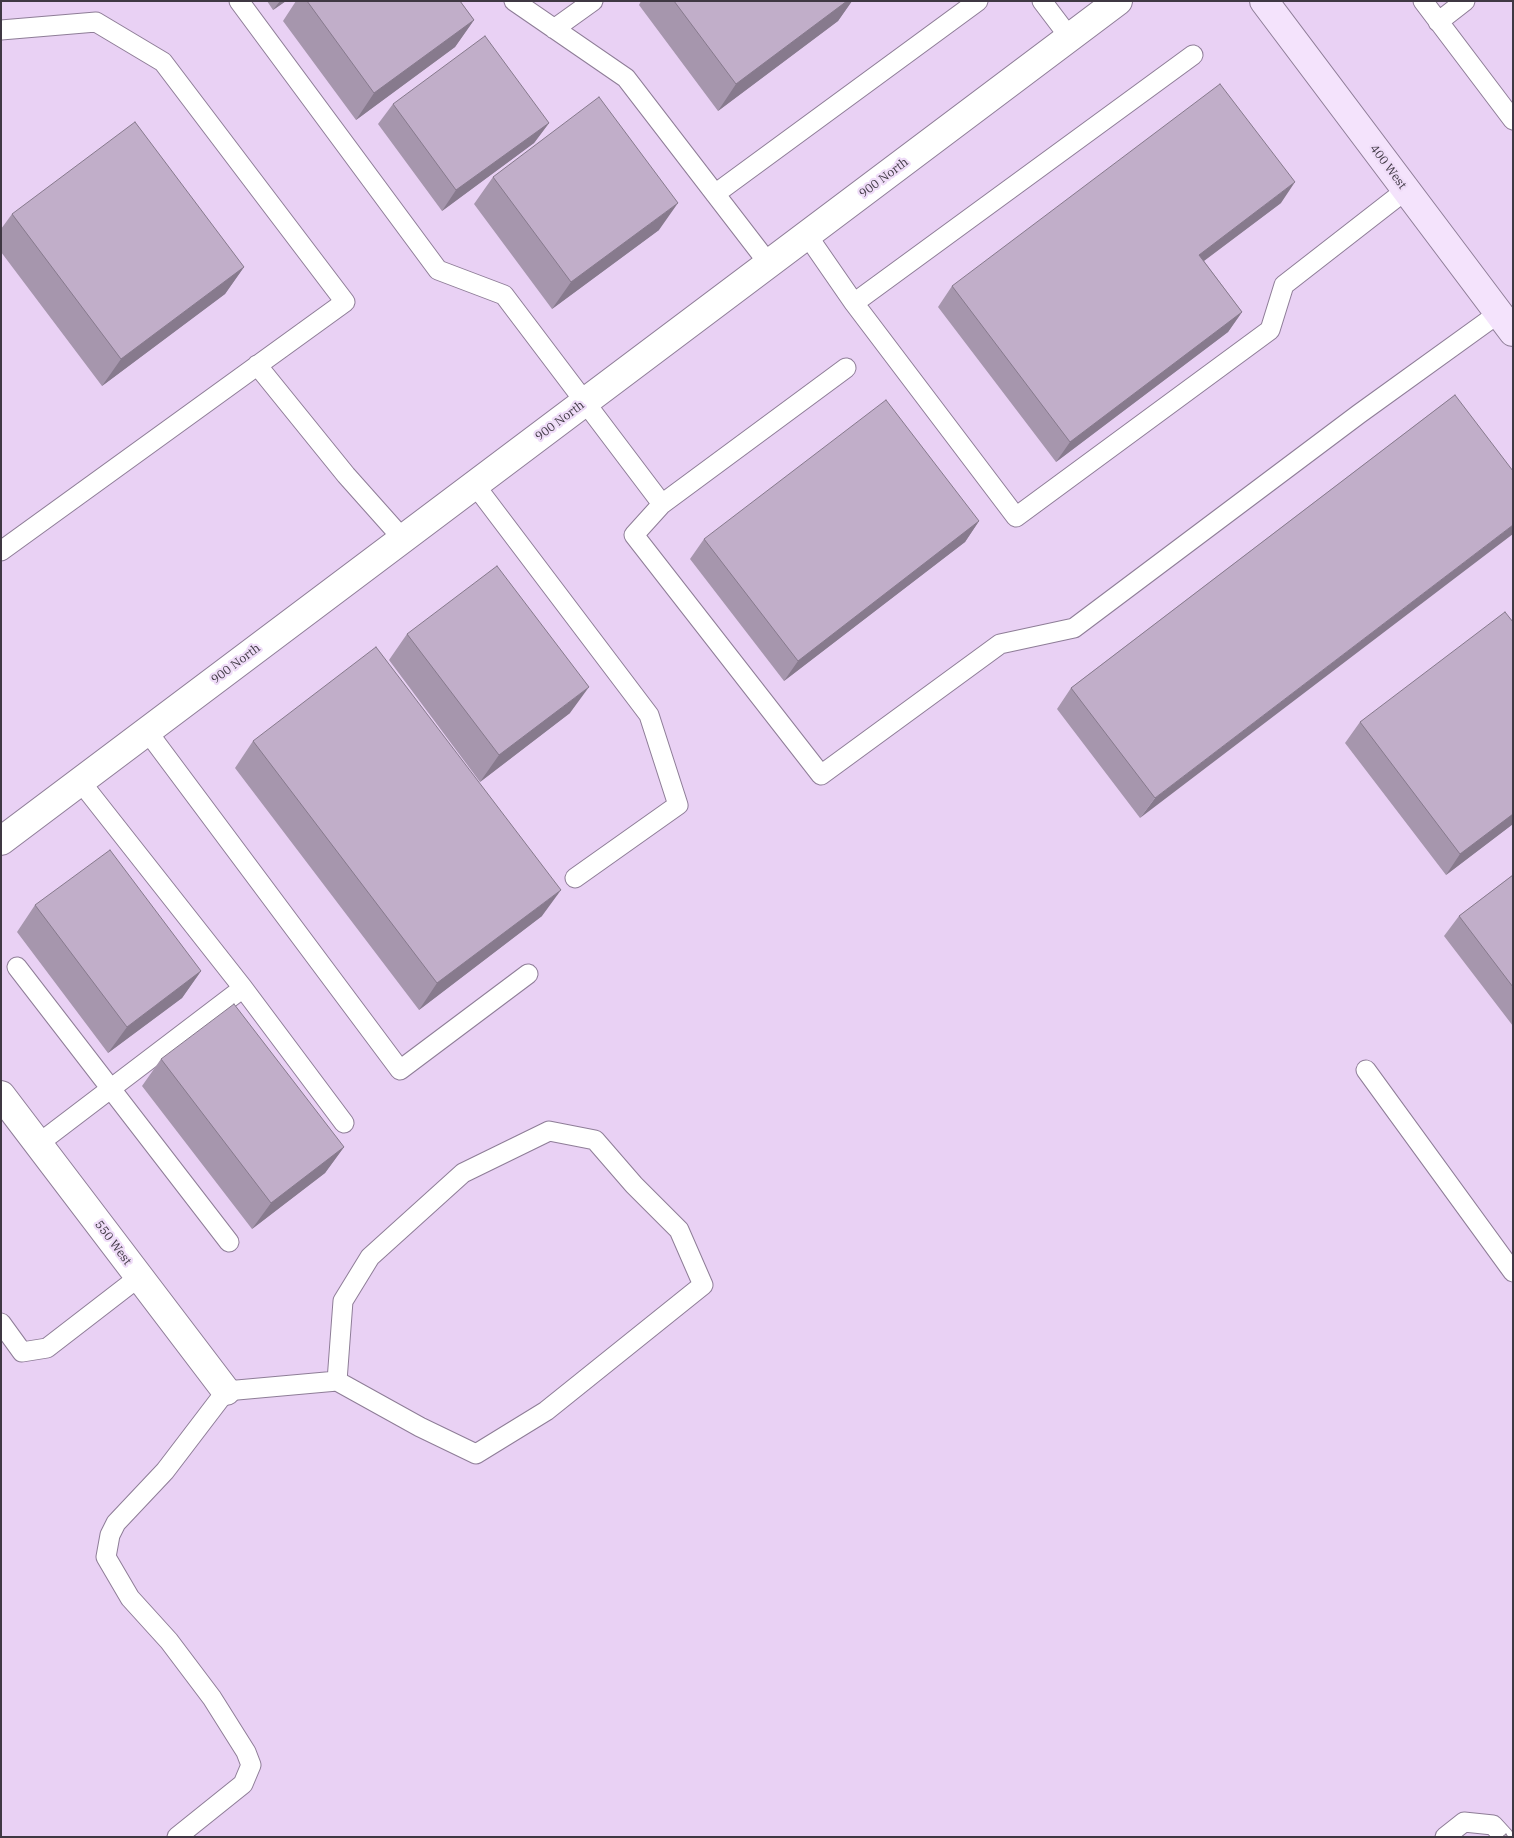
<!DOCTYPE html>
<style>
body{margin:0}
#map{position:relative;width:1514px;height:1838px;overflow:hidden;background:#efdcf8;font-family:"IBM Plex Serif",serif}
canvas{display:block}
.frame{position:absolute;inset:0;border:2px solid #3f3843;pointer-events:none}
</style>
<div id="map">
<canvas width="1514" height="1838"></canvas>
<div class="frame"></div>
</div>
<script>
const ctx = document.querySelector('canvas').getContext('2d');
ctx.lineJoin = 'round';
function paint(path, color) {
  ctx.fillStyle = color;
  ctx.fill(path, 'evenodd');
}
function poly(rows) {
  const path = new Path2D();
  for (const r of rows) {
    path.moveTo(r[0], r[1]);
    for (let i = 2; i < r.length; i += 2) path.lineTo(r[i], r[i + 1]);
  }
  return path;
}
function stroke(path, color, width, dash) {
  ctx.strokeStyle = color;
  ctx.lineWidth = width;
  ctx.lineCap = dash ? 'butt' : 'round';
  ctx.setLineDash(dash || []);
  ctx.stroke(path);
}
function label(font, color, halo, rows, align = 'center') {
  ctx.font = font + ' "IBM Plex Serif",serif';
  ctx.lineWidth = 4.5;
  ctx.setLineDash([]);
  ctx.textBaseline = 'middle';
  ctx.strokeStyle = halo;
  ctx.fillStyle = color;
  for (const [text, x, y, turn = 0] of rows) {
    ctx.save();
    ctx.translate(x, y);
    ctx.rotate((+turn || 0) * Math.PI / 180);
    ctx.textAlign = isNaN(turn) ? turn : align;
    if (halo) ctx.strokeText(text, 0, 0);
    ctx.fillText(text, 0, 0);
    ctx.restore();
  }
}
const built = poly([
 [1,1,1513,1,1513,1837,1,1837]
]);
const lane = poly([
 [239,1,438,270,504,295,662,504,634,535,821,775,1000,644,1074,628,1359,414,1499,313],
 [514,1,626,78,769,264],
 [1042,1,1070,38],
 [1423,1,1513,120],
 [1438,22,1465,1],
 [554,29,593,1],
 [1,30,96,22,163,62,345,302,1,551],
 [715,194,978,1],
 [807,235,854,303,1016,517,1270,330,1284,285,1406,190],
 [854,303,1193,55],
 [257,365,346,475,403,539],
 [475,485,649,715,678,805,575,878],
 [662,504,846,368],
 [147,731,400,1070,528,974],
 [80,781,243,988],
 [17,967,229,1242],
 [1366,1070,1513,1272],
 [38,1144,243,988,344,1123],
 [1,1323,22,1352,47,1348,139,1277],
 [177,1837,243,1784,251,1765,246,1752,212,1698,169,1641,130,1598,106,1557,110,1535,116,1523,165,1471,226,1391,337,1381,420,1427,476,1454,546,1411,703,1285,679,1230,634,1185,595,1140,549,1131,463,1173,370,1257,343,1301,337,1381],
 [1445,1837,1464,1822,1493,1825,1504,1837]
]);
const street = poly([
 [1,841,1118,1],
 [1,1095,226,1391]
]);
const secondary = poly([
 [1264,1,1513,332]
]);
const wall = poly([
 [267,1,286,1,273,10],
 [296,1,460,1,474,20,455,47,356,120,283,21],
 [641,1,852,1,838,21,718,111,639,5],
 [393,104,549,123,534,143,442,211,378,124],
 [493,177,659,230,552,309,474,204],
 [1281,203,1204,261,1242,312,1228,332,1056,462,938,307,952,286],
 [12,214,244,267,225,294,102,386,1,252,1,229],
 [1455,395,1140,818,1057,709,1071,688],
 [979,521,965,542,784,681,690,559,704,539],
 [1513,622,1513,824,1446,875,1345,743,1360,722],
 [407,634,570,713,480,782,389,660],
 [253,741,542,916,419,1010,235,768],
 [1513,875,1513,1026,1444,936,1459,916],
 [35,905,201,971,182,998,108,1053,17,932],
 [161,1059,344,1147,325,1173,252,1229,142,1086]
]);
const shadedWall = poly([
 [280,1,286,1,273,10],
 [847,1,852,1,838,21,718,111,736,84],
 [474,20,455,47,356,120,374,93],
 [549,123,534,143,442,211,456,190],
 [1295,182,1281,203,1185,275,1199,255],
 [678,203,659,230,552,309,571,282],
 [244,267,225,294,102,386,121,359],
 [1242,312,1228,332,1056,462,1070,442],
 [979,521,965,542,784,681,798,661],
 [1513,525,1513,534,1140,818,1155,798],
 [589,687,570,713,480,782,499,755],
 [1513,814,1513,824,1446,875,1460,854],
 [561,890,542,916,419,1010,437,983],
 [201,971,182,998,108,1053,127,1027],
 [344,1147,325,1173,252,1229,271,1203]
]);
const building = poly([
 [307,1,460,1,474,20,374,93,307,1],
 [674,1,847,1,736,84,674,1],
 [485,36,549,123,456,190,393,104,485,36],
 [1220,84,1295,182,1199,255,1242,312,1070,442,952,286,1220,84],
 [599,97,678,203,571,282,493,177,599,97],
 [135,122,244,267,121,359,12,214,135,122],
 [1455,395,1513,471,1513,525,1155,798,1071,688,1455,395],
 [886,400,979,521,798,661,704,539,886,400],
 [497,566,589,687,499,755,407,634,497,566],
 [1505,612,1513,622,1513,814,1460,854,1360,722,1505,612],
 [376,647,561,890,437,983,253,741,376,647],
 [110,850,201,971,127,1027,35,905,110,850],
 [1513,875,1513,987,1459,916,1513,875],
 [234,1004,344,1147,271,1203,161,1059,234,1004],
 [1506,1834,1508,1837,1502,1837,1506,1834]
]);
const streetNames = [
 ["400 West",1388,167,53],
 ["900 North",884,178,-37],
 ["900 North",560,421,-37],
 ["900 North",236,664,-37],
 ["550 West",113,1243,53]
];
paint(built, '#e9d1f4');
stroke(lane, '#8e7d97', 21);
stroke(street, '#8e7d97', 30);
stroke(secondary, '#8e7d97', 30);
stroke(lane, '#fff', 19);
stroke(street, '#fff', 28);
stroke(secondary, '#f4e3fc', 28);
paint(wall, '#a696ad');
paint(shadedWall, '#877a8d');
paint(building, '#c1aec9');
stroke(building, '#877a8d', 1);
label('12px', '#3f3843', '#efdcf8', streetNames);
</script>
